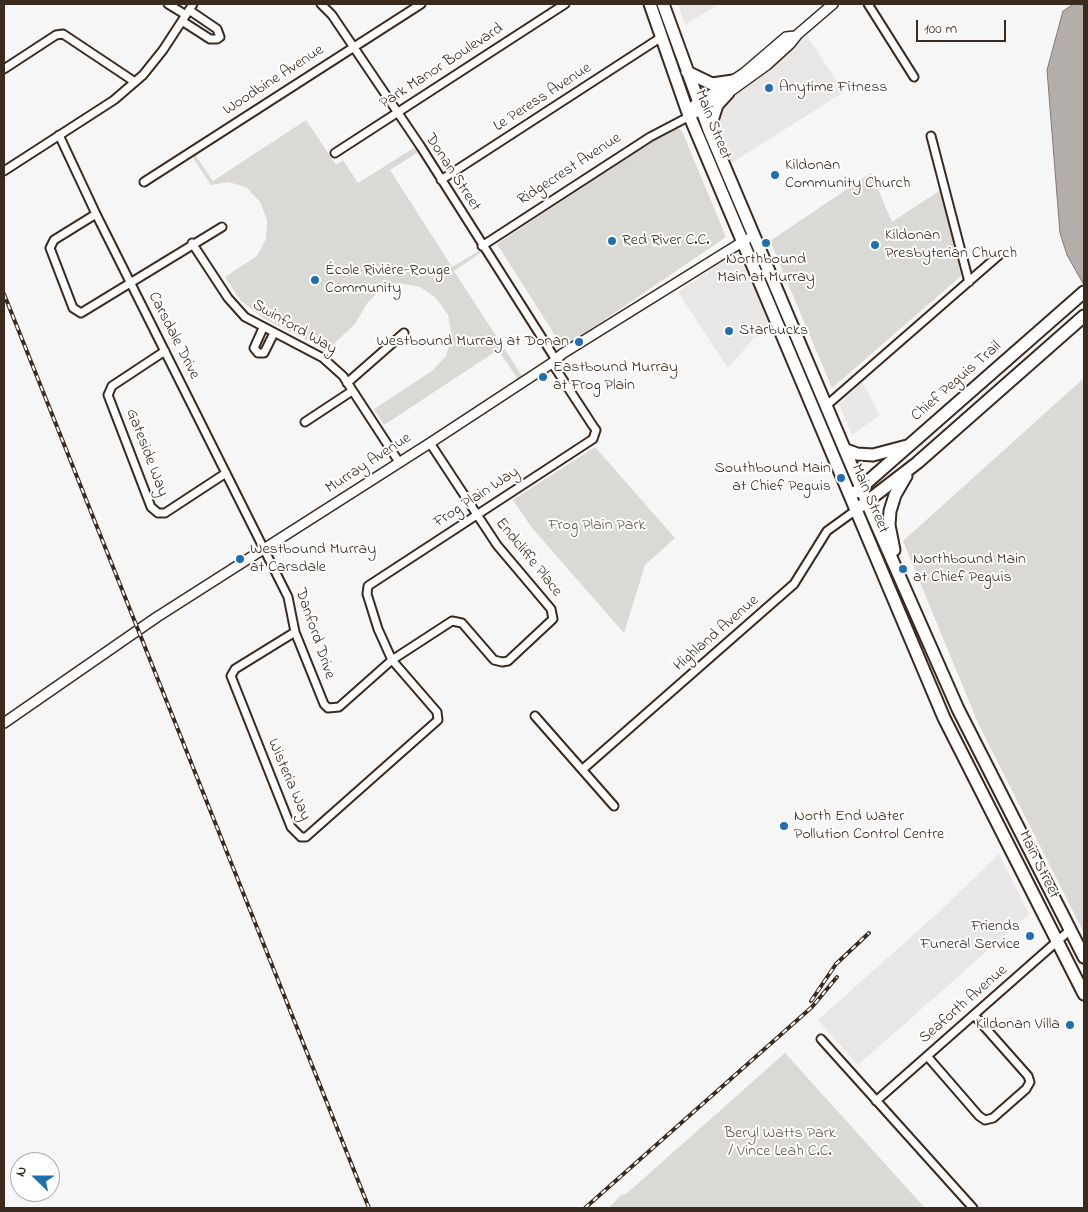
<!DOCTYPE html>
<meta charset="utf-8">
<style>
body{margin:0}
#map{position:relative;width:1088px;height:1212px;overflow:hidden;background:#f7f6f6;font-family:"Indie Flower",sans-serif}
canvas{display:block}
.frame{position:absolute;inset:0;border:5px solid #3b2a1e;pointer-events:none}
.north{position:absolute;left:10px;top:1152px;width:50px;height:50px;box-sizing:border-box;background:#fff;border:1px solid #b1aaa5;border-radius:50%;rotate:292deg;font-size:14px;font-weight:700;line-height:20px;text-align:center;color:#3b2a1e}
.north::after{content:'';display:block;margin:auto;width:18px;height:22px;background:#1f6fb2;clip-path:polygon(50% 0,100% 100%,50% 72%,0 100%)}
.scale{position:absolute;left:916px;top:20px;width:90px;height:22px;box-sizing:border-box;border:2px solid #3b2a1e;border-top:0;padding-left:6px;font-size:15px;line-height:18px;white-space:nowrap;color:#3b2a1e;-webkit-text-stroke:4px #fff;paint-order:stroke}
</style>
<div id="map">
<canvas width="1088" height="1212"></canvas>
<div class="frame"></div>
<div class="north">N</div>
<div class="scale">100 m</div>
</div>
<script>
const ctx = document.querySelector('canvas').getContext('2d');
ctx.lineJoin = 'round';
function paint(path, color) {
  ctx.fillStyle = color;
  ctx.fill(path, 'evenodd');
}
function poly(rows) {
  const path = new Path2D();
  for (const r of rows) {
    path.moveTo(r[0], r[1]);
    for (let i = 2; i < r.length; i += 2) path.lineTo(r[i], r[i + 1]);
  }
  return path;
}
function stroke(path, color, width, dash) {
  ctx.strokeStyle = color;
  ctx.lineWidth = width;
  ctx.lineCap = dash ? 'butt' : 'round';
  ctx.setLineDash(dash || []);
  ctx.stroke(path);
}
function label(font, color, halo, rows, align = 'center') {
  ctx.font = font + ' "Indie Flower",sans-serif';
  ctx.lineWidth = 4;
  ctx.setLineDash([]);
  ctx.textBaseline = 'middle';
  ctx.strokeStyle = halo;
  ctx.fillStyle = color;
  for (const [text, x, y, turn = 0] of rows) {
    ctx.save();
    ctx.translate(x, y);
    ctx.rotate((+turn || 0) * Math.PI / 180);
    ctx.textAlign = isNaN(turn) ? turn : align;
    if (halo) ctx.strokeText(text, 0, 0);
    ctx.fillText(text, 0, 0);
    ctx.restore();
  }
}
const built = poly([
 [678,4,719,4,685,25],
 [807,36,844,92,730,164,715,124,724,101,760,76],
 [741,249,774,328,754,338,728,368,678,292],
 [862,382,880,415,852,435,839,404],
 [999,854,1029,914,858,1065,818,1020,940,911]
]);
const green = poly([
 [306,120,336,165,343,160,358,183,417,146,420,151,390,170,452,267,484,248,485,250,454,271,522,376,518,379,498,350,384,425,374,409,432,371,446,356,452,336,448,315,436,298,420,287,398,283,382,289,368,302,355,324,327,350,265,319,240,300,225,277,257,256,266,239,267,220,260,202,247,188,229,182,211,185,191,155,194,153,213,181],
 [678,128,682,131,726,237,563,348,497,244,653,141],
 [871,173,892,222,942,189,961,276,832,388,770,241],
 [1084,378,1084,933,978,723,903,541],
 [595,447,675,538,645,565,624,633,532,528,513,500],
 [785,1053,925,1208,609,1208,621,1195,626,1194]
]);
const water = poly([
 [1074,4,1084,4,1084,285,1067,255,1060,233,1047,70,1063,11,1074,4]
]);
const minor = poly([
 [168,4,186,15],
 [321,4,332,15,421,147,556,360],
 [868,4,914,77],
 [182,21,210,39,217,39,220,37,217,29,189,10],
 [4,69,56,35,63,34,135,82],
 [59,135,96,214,288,597,295,632,324,704,328,708,339,707,392,660,452,621,462,623,494,660,502,662,508,661,553,619,551,609,497,545,430,443],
 [931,136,969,282],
 [335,153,565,4],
 [4,171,114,100,143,75,163,50,193,4],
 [441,180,660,38],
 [144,182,421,4],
 [96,214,54,240,50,248,73,308,81,313,222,227],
 [192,243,228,298,245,317,323,358,343,376,399,462],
 [482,246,650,137,690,116],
 [263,328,254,348,258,353,264,353,274,333],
 [165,351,112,386,108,395,151,507,158,513,165,513,226,473],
 [347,383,404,333],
 [827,405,998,256],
 [305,422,352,391],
 [295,632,235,669,231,676,291,827,301,837,306,837,438,720,437,712,392,660,378,629,367,594,368,586,593,439,596,430,593,426,552,363],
 [535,716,614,806],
 [583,769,794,584,827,531,856,510],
 [821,1039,973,1208],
 [927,1056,979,1116,985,1120,993,1118,1026,1089,1030,1082,1028,1076,974,1015],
 [876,1101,1070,930]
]);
const tertiary = poly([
 [687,110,744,73,786,37,795,36],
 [690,116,728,93,767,65,790,44,798,34,833,4],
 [4,723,157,617,430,443,552,363,562,354,747,239]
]);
const primary = poly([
 [650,4,687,110,944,718,1084,994],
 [663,4,709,130,875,521,958,709,1084,957],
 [687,72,712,84,733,81],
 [709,130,717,105,728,93],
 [846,450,857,454,873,455,907,446],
 [856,492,1084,292],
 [861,506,917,463,1084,316],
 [894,550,889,525,890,511,895,495,906,476]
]);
const rail = poly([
 [4,294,369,1208],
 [811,1001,836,964,869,933],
 [585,1208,812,1007,837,977]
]);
const markers = [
 [769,88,5,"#1f6fb2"],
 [775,175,5,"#1f6fb2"],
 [612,241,5,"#1f6fb2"],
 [766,243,5,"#1f6fb2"],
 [875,245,5,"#1f6fb2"],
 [315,280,5,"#1f6fb2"],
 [729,331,5,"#1f6fb2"],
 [579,342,5,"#1f6fb2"],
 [543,377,5,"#1f6fb2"],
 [841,478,5,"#1f6fb2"],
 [240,559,5,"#1f6fb2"],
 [903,569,5,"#1f6fb2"],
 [784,826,5,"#1f6fb2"],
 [1030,936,5,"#1f6fb2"],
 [1070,1025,5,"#1f6fb2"]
];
const streetNames = [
 ["Park Manor Boulevard",442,67,-33],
 ["Woodbine Avenue",274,81,-33],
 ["Le Peress Avenue",543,98,-33],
 ["Main Street",712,125,68],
 ["Ridgecrest Avenue",570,170,-33],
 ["Donan Street",452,173,57],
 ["Swinford Way",294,328,30],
 ["Carsdale Drive",173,336,63],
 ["Chief Peguis Trail",957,382,-41],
 ["Gateside Way",146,453,69],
 ["Murray Avenue",369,464,-33],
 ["Frog Plain Way",477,498,-33],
 ["Main Street",869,499,67],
 ["Endcliffe Place",528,558,51],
 ["Danford Drive",314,634,71],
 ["Highland Avenue",717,634,-41],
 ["Wisteria Way",288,780,67],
 ["Main Street",1038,865,64],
 ["Seaforth Avenue",964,1005,-41]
];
const poiNames = [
 ["Anytime Fitness",779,88],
 ["Kildonan",785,166],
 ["Community Church",785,184],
 ["Kildonan",885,236],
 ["Presbyterian Church",885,254],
 ["Red River C.C.",622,241],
 ["Northbound",766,260,"center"],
 ["Main at Murray",766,278,"center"],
 ["École Rivière-Rouge",325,271],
 ["Community",325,289],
 ["Starbucks",739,331],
 ["Westbound Murray at Donan",569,342,"right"],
 ["Eastbound Murray",553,368],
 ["at Frog Plain",553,386],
 ["Southbound Main",831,469,"right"],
 ["at Chief Peguis",831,487,"right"],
 ["Westbound Murray",250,550],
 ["at Carsdale",250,568],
 ["Northbound Main",913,560],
 ["at Chief Peguis",913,578],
 ["North End Water",794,817],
 ["Pollution Control Centre",794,835],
 ["Friends",1020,927,"right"],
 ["Funeral Service",1020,945,"right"],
 ["Kildonan Villa",1060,1025,"right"]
];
const parkNames = [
 ["Frog Plain Park",597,526],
 ["Beryl Watts Park",780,1134],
 ["/ Vince Leah C.C.",780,1152]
];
paint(built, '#e9e7e6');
paint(green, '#dbd9d6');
paint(water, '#b4aeaa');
stroke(water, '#847972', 1);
stroke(minor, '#3b2a1e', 11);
stroke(tertiary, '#3b2a1e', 12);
stroke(primary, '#3b2a1e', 15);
stroke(minor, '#fff', 7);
stroke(tertiary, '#fff', 9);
stroke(primary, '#fff', 11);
stroke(rail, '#3b2a1e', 4);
stroke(rail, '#fff', 2, [5.5]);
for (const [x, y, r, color] of markers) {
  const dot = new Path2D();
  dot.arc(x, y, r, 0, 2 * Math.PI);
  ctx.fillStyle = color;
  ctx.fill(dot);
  stroke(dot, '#fff', 2);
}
label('16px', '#3b2a1e', '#fff', streetNames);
label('16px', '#3b2a1e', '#fff', poiNames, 'left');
label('16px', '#63564c', '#fff', parkNames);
</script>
